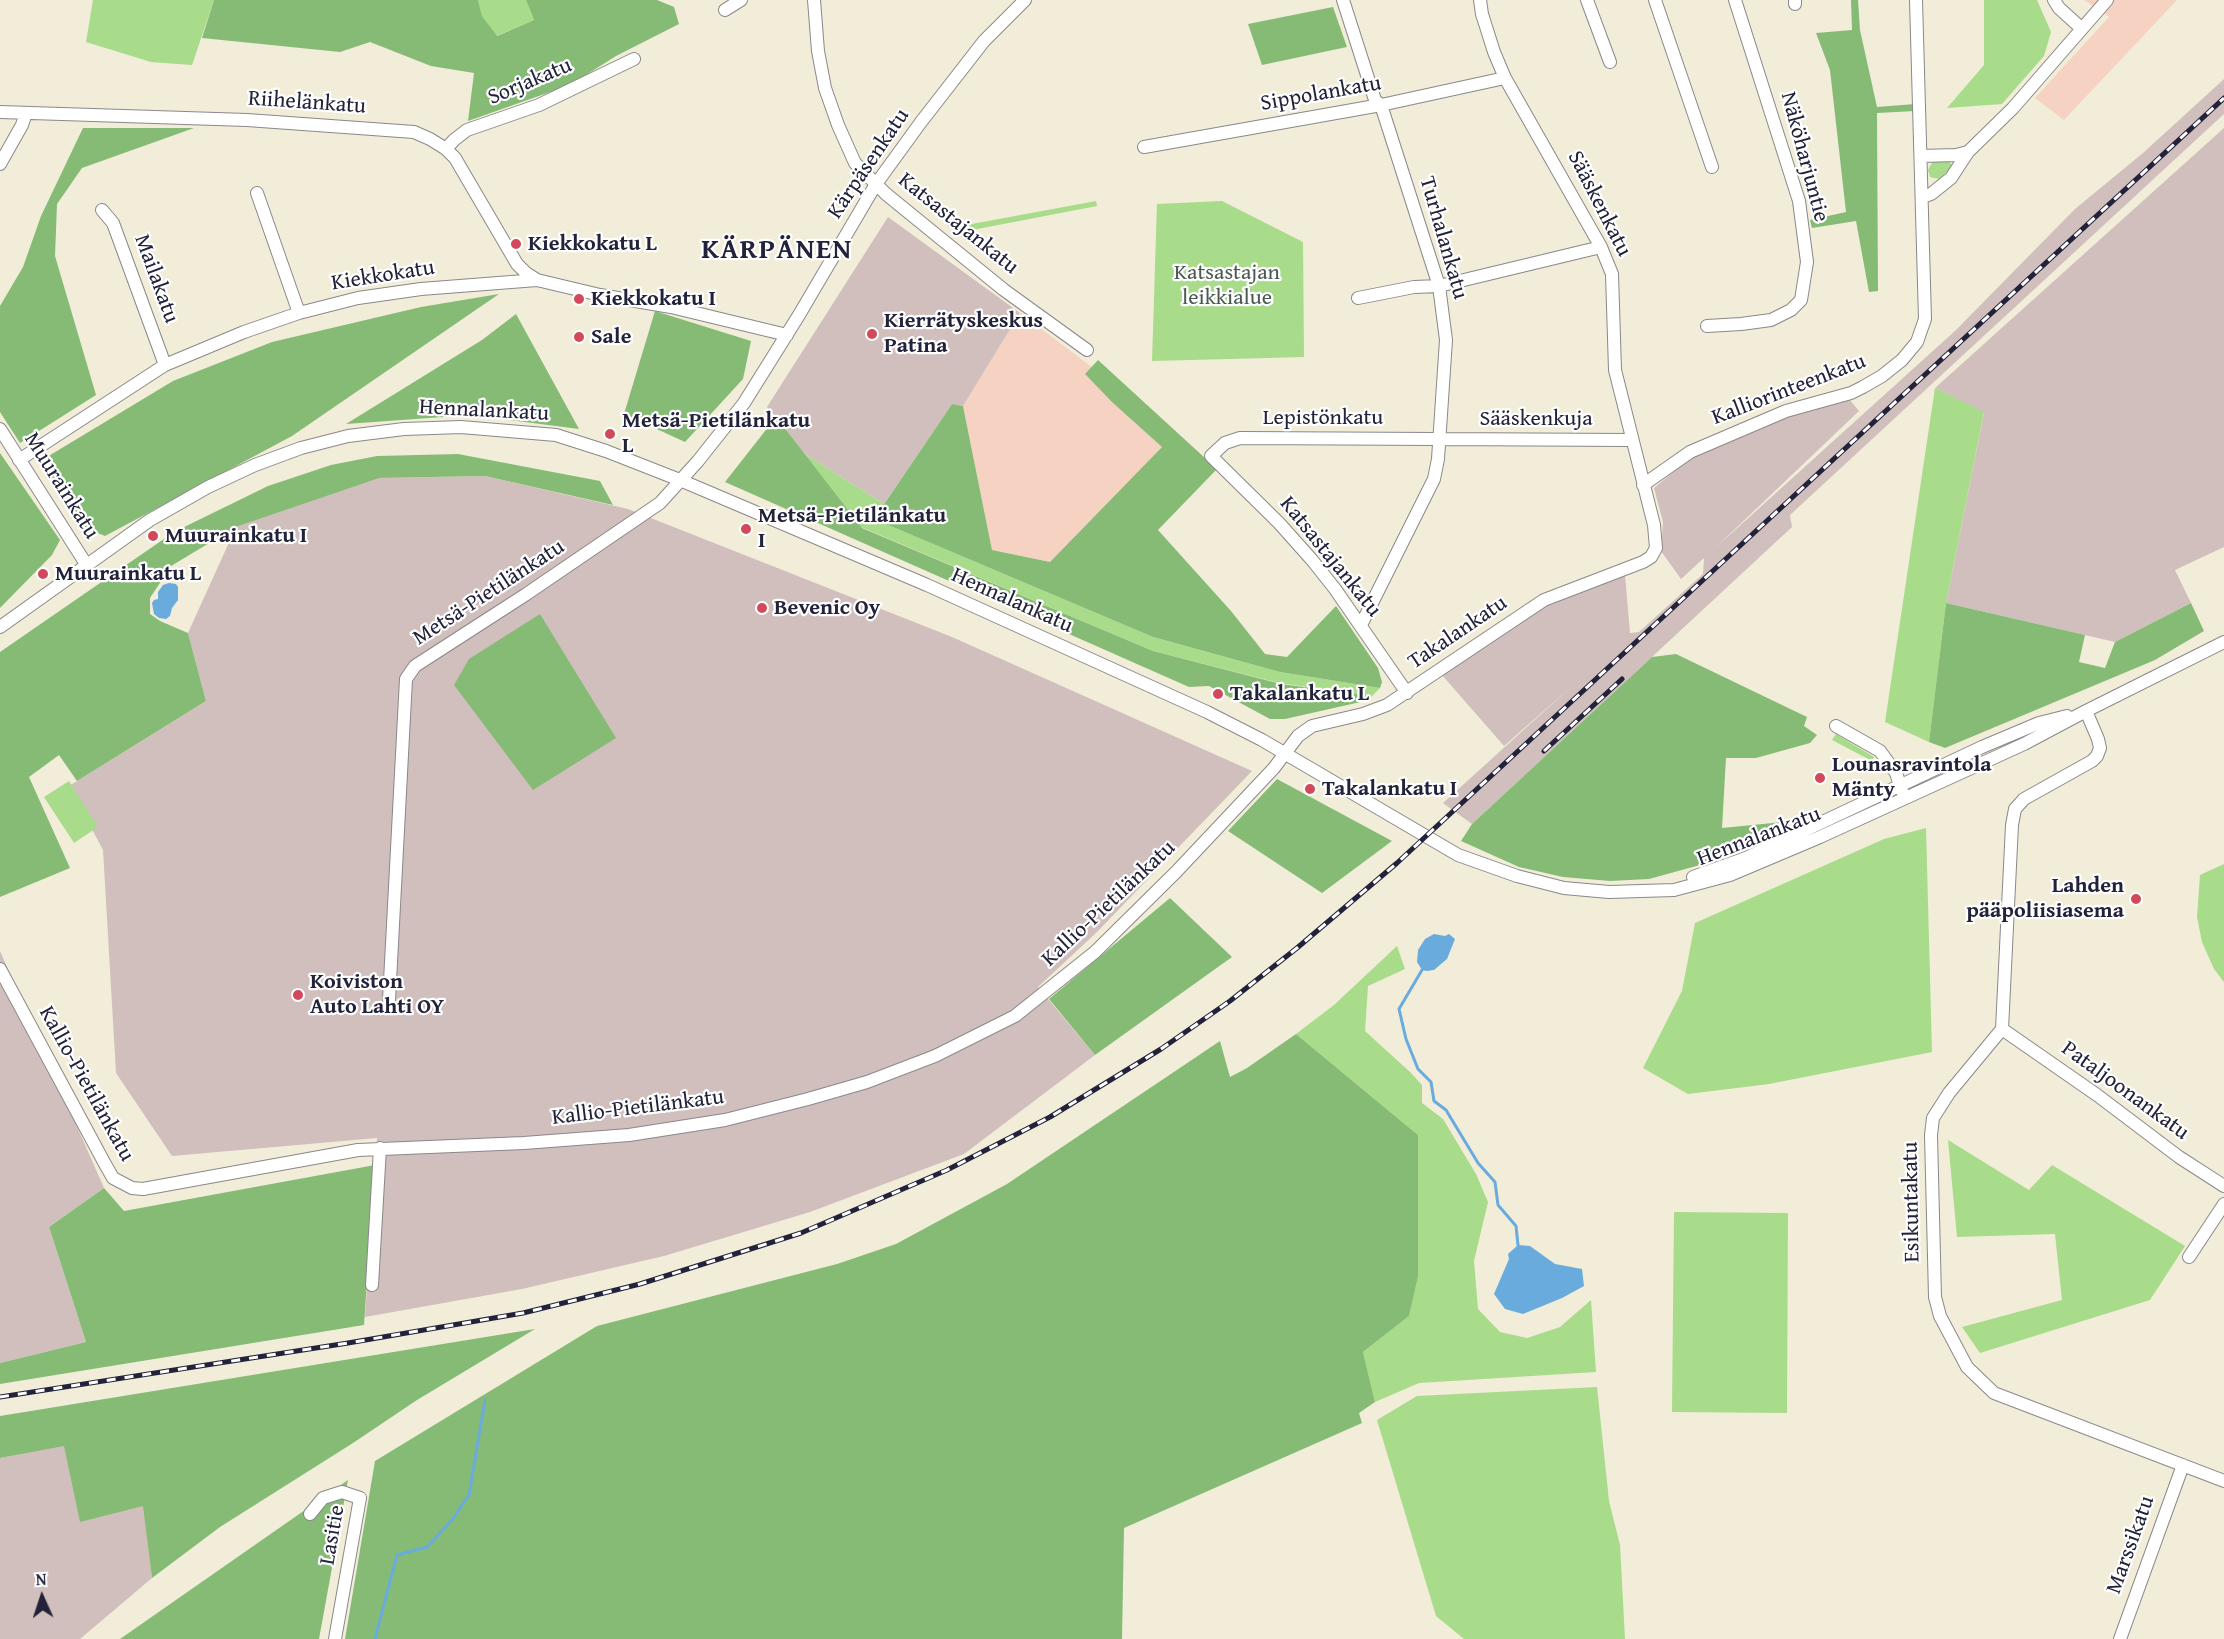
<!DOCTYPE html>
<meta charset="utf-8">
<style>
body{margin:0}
#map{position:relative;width:2224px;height:1639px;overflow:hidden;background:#f1edd9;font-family:"Gentium Book Plus",serif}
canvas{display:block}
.north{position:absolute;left:12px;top:1567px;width:60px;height:60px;-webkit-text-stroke:4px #fff;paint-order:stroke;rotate:357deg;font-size:16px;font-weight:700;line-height:24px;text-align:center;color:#22223b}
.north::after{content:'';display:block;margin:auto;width:21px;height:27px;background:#22223b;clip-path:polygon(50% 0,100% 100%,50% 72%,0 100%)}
</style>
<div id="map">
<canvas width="2224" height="1639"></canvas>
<div class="north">N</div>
</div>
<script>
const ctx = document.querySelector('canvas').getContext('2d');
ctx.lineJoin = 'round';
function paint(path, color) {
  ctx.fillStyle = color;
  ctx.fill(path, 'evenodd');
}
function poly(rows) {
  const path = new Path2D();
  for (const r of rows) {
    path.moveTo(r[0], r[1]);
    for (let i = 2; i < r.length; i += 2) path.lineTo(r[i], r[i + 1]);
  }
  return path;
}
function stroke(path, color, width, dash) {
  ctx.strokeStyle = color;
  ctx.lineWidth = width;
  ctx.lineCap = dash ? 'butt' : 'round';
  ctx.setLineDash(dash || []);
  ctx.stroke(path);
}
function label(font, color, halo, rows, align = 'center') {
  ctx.font = font + ' "Gentium Book Plus",serif';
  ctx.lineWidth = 4.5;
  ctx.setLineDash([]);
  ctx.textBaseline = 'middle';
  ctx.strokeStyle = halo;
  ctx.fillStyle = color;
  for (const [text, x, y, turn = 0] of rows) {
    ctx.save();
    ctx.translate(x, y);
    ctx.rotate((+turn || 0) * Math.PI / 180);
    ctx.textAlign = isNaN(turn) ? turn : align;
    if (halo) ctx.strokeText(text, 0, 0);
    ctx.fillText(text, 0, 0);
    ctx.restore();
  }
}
const built = poly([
 [2084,0,2177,0,2064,120,2035,98,2109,17],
 [1020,313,1092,367,1085,374,1162,447,1050,562,992,550,963,406]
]);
const industrial = poly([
 [2224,79,2224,114,1790,515,1792,527,1472,824,1443,803,1572,686,1504,746,1442,675,1545,606,1625,575,1630,633,1639,632,1703,574,1704,558,1681,579,1661,551,1663,522,1654,488,1693,456,1788,417,1849,399,1859,411,1714,549,1956,330,2075,209,2143,153],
 [2224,128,2224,547,2175,570,2191,603,2115,642,1946,603,1984,413,1935,388],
 [888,217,1020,313,963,406,952,404,884,504,803,453,767,407],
 [485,476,628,509,952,637,1252,771,1097,932,1038,987,1095,1055,964,1154,810,1212,664,1256,522,1289,365,1317,377,1138,172,1156,116,1073,103,850,69,786,206,701,188,633,236,527,377,478],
 [0,951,104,1188,49,1227,86,1342,0,1363],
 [64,1445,144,1505,152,1578,80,1639,0,1639,0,1458]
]);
const green = poly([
 [93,0,214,0,192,65,151,62,86,42],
 [478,0,526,0,534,20,496,36,482,16],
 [1984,0,2037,0,2051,32,2044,56,2002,104,1947,108,1984,65],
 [1945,160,1949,161,1952,165,1951,168,1939,179,1930,177,1928,170,1930,166,1933,162],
 [1096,201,1097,206,972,230,973,242,969,243,946,224,953,221,961,226],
 [1222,201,1303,242,1304,357,1152,361,1157,204],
 [1935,388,1984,412,1946,603,1929,742,1885,722],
 [803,453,884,504,874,519,1153,637,1280,672,1380,688,1372,696,1279,683,1153,651,861,527],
 [1836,734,1874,757,1872,761,1832,740],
 [69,781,98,827,74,843,44,797],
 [1926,828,1932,1052,1769,1084,1688,1094,1643,1068,1682,991,1695,923,1884,839],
 [2224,864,2224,982,2214,969,2202,942,2197,917,2200,875],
 [1397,946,1405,969,1368,986,1365,1031,1410,1072,1422,1085,1422,1103,1443,1119,1476,1174,1488,1202,1474,1261,1478,1309,1500,1332,1527,1338,1560,1327,1591,1300,1596,1372,1419,1383,1375,1402,1363,1352,1409,1316,1417,1276,1418,1135,1296,1034,1334,1005],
 [1948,1140,2029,1190,2052,1165,2185,1246,2150,1300,1980,1353,1962,1327,2062,1300,2055,1234,1957,1237],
 [1674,1212,1788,1213,1787,1413,1672,1412],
 [1597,1387,1609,1501,1620,1545,1625,1639,1464,1639,1436,1616,1377,1420,1417,1396]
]);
const forest = poly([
 [214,0,478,0,482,16,497,36,534,20,526,0,657,0,674,7,679,24,616,56,570,85,468,121,474,73,431,66,370,42,340,52,202,38],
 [1851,0,1858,0,1860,30,1877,107,1915,104,1915,111,1877,113,1878,291,1869,292,1856,221,1812,228,1810,220,1846,212,1830,70,1816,33,1852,30],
 [1333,7,1347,47,1262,65,1248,24],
 [83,128,194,128,82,168,57,204,55,256,96,395,20,443,0,412,0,306,23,267,41,216],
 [499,294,292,436,105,536,78,525,42,460,173,381,272,342,421,307],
 [655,311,751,341,743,379,685,442,624,414],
 [516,314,579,429,471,415,346,424,482,340],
 [1098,360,1217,469,1158,530,1231,611,1265,654,1287,657,1336,606,1378,668,1382,682,1380,688,1280,672,1153,637,874,519,952,404,963,406,992,550,1050,562,1162,447,1112,402,1085,374],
 [776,417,862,528,1153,651,1281,684,1372,696,1365,701,1285,719,1270,719,1209,686,1189,687,725,482],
 [0,453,60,540,52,555,0,608],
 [458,454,600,481,613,505,485,476,379,478,236,527,171,566,150,598,150,614,160,621,188,633,206,701,77,781,59,755,29,777,70,868,0,897,0,652,174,532,268,486,331,465,377,456],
 [1946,603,2085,635,2079,662,2105,668,2115,642,2191,603,2204,631,2155,660,1945,748,1929,742],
 [540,614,616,738,533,790,454,685,469,659],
 [1676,654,1807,717,1804,726,1817,735,1810,743,1756,758,1726,758,1722,828,1783,822,1787,829,1711,862,1649,879,1610,881,1563,877,1519,867,1461,841,1472,824,1652,657],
 [1277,779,1392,841,1322,893,1228,831],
 [1170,898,1232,957,1095,1055,1049,999],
 [1296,1034,1418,1135,1418,1276,1409,1316,1363,1352,1375,1402,1359,1413,1362,1423,1124,1528,1122,1639,345,1639,375,1461,597,1326,837,1264,896,1244,1007,1184,1220,1041,1230,1077,1247,1068],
 [375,1165,364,1325,0,1384,0,1363,86,1342,49,1227,104,1188,124,1211],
 [535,1329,417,1400,353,1443,220,1527,152,1578,143,1506,80,1522,64,1446,0,1458,0,1416],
 [348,1480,319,1639,120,1639]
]);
const water = poly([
 [169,583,176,584,178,587,178,600,172,608,170,616,166,619,159,618,154,614,152,603,154,600,158,599,158,592,163,585],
 [1434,934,1445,936,1449,934,1455,939,1447,959,1434,970,1427,971,1422,970,1417,962,1418,950,1425,939],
 [1518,1245,1530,1246,1555,1264,1582,1269,1584,1286,1562,1298,1523,1314,1505,1309,1494,1294,1509,1259,1508,1254]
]);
const stream = poly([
 [1422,970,1399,1009,1406,1039,1418,1069,1431,1082,1434,1101,1446,1110,1478,1163,1495,1182,1498,1205,1516,1226,1518,1245],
 [375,1639,397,1555,427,1547,452,1520,469,1495,485,1400]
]);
const minor = poly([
 [814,0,818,51,825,88,838,125,855,163,886,194,1004,290,1087,350],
 [1343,0,1375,100,1381,105,1439,286,1446,340,1438,459,1434,479,1361,625],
 [1587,0,1610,62],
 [1655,0,1712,167],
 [1795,0,1795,4],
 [2054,0,2059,8,2081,28],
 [725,10,741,0],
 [0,112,247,120,414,132,430,139,446,149,455,158,517,264,526,273,537,280],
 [1144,147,1381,105,1505,78],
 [446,149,454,140,467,130,539,105,634,59],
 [1921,156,1956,155,1968,152],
 [0,164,22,125,26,113],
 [257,193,299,313],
 [1923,197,1931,194,1951,178,1968,152,2013,108,2107,0],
 [102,210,113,223,165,365],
 [1358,298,1414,287,1439,286,1601,247],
 [1707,326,1741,324,1771,320,1791,310,1801,300,1807,262,1799,201,1735,0],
 [0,429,86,564],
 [19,460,165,365,244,332,299,313,358,298,421,289,537,280,600,295,671,307,787,335],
 [1643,485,1690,452,1786,411,1851,393,1863,387,1882,376,1902,360,1917,342,1925,319,1916,0],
 [0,627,150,520,208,487,255,465,301,448,348,436,404,429,461,427,556,435,606,451,680,480,927,585,1207,712,1262,740,1458,855,1517,876,1564,888,1609,892,1674,890,1730,875,1820,837,2024,744,2086,711,2224,642],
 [1407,693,1335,589,1312,560,1279,523,1211,456,1225,443,1240,438,1631,440],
 [2086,711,2098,739,2100,748,2097,756,2092,761,2024,799,2015,809,2012,825,2002,1029,1949,1093,1933,1118,1931,1135,1935,1297,1940,1316,1967,1367,1994,1393,2224,1481],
 [1836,726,1880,751,1896,773,1902,791],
 [1693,877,1746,858,1982,747,2039,723,2067,716],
 [0,969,105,1164,113,1178,132,1188,143,1189,358,1150,524,1143,629,1135,725,1120,808,1099,867,1082,935,1056,1015,1016,1095,952,1176,872,1274,768,1298,736,1312,726,1363,714,1387,705,1544,600,1643,562,1651,557,1656,548,1654,525,1615,370,1612,274,1601,247,1505,78,1494,52,1482,14,1480,0],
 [389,1000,406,679,415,666,525,595,660,503,698,461,744,403,799,315,876,184,921,122,984,41,1025,0],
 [2002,1029,2097,1095,2179,1157,2224,1186],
 [2189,1257,2224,1204],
 [372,1285,380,1148],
 [310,1514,323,1498,342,1492,360,1498,335,1639],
 [2120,1639,2183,1465]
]);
const rail = poly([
 [1544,751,1622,679],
 [0,1397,348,1343,523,1313,640,1284,801,1233,947,1170,1050,1117,1161,1049,1230,1001,1297,948,1397,863,2224,98]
]);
const markers = [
 [516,244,6,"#d1495b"],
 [579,299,6,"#d1495b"],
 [872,334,6,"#d1495b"],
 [579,337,6,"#d1495b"],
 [610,434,6,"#d1495b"],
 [746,529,6,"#d1495b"],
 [153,536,6,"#d1495b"],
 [43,574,6,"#d1495b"],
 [762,608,6,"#d1495b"],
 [1218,694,6,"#d1495b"],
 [1820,778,6,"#d1495b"],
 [1310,789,6,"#d1495b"],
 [2136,899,6,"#d1495b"],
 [298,995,6,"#d1495b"]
];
const streetNames = [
 ["Sorjakatu",530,82,-23],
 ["Sippolankatu",1321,94,-10],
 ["Riihelänkatu",307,103,4],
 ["Näköharjuntie",1804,157,75],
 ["Kärpäsenkatu",869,164,-56],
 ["Sääskenkatu",1599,204,63],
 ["Katsastajankatu",958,224,39],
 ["Turhalankatu",1443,238,74],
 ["Kiekkokatu",383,276,-9],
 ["Mailakatu",156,279,70],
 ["Kalliorinteenkatu",1789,390,-21],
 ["Hennalankatu",484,411,3],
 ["Lepistönkatu",1323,418],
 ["Sääskenkuja",1536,419],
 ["Muurainkatu",61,486,58],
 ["Katsastajankatu",1330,557,51],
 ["Metsä-Pietilänkatu",489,593,-33],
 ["Hennalankatu",1012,601,24],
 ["Takalankatu",1458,633,-34],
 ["Hennalankatu",1759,837,-21],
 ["Kallio-Pietilänkatu",1109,904,-43],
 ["Kallio-Pietilänkatu",86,1084,61],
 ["Pataljoonankatu",2125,1091,36],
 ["Kallio-Pietilänkatu",638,1108,-7],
 ["Esikuntakatu",1912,1202,-91],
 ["Lasitie",333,1535,-80],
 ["Marssikatu",2131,1545,-70]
];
const poiNames = [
 ["Kiekkokatu L",528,244],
 ["Kiekkokatu I",591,299],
 ["Kierrätyskeskus",884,321],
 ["Patina",884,346],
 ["Sale",591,337],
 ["Metsä-Pietilänkatu",622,421],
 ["L",622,446],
 ["Metsä-Pietilänkatu",758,516],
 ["I",758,541],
 ["Muurainkatu I",165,536],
 ["Muurainkatu L",55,574],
 ["Bevenic Oy",774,608],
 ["Takalankatu L",1230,694],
 ["Lounasravintola",1832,765],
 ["Mänty",1832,790],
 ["Takalankatu I",1322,789],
 ["Lahden",2124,886,"right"],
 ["pääpoliisiasema",2124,911,"right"],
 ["Koiviston",310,982],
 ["Auto Lahti OY",310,1007]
];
const parkNames = [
 ["Katsastajan",1227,273],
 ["leikkialue",1227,298]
];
const districtNames = [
 ["KÄRPÄNEN",777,251]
];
paint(built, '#f5d2c2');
paint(industrial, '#d1bfbd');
paint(green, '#a8db8a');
paint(forest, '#86bb76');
paint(water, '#69abdd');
stroke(stream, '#69abdd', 3);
stroke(minor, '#8a888a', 14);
stroke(minor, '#fff', 12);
stroke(rail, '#22223b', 5);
stroke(rail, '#fff', 3, [9]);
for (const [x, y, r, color] of markers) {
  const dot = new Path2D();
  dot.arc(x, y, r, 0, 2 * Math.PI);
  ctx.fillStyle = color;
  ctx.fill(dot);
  stroke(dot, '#fff', 2);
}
label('22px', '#22223b', '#fff', streetNames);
label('bold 22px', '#22223b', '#fff', poiNames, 'left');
label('22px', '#4a5a53', '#fff', parkNames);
ctx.letterSpacing = '1.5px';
label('bold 28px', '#22223b', '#fff', districtNames);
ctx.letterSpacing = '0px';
</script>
